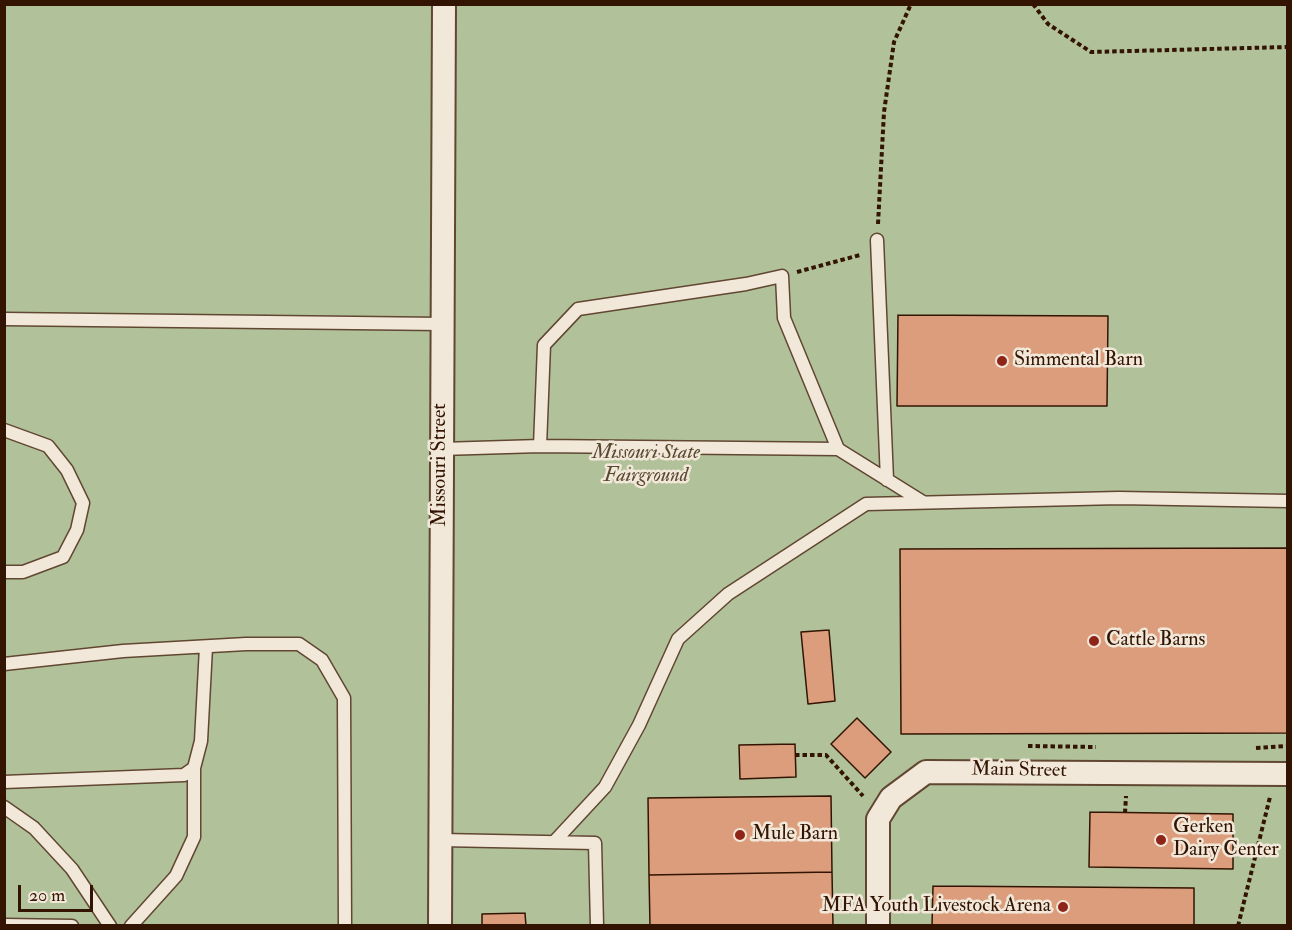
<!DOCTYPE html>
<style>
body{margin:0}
#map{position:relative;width:1292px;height:930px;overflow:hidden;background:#ebdcc4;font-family:"IM FELL Double Pica",serif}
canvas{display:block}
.frame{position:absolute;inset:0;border:6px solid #331402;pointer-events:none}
.scale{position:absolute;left:18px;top:885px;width:75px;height:27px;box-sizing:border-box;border:3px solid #331402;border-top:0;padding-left:8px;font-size:18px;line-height:21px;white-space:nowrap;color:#331402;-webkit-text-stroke:4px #f2e8d9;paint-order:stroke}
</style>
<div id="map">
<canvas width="1292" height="930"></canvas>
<div class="frame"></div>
<div class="scale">20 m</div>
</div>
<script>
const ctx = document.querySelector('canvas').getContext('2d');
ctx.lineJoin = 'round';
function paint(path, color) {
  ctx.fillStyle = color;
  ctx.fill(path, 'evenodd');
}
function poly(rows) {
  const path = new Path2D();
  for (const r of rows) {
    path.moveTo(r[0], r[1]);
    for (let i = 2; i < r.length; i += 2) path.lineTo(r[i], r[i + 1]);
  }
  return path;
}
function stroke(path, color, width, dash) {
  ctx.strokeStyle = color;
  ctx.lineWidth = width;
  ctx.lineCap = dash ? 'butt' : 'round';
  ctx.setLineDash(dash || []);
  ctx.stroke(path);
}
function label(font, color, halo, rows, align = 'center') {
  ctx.font = font + ' "IM FELL Double Pica",serif';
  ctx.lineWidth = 5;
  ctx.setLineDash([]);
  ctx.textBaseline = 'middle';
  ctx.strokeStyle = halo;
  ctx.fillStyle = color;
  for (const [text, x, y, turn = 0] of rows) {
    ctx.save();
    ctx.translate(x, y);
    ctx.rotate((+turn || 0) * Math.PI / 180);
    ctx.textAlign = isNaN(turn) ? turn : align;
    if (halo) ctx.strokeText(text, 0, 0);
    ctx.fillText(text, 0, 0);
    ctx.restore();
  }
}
const green = poly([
 [5,5,1287,5,1287,925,5,925]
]);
const building = poly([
 [898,315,1108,316,1107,406,897,406,898,315],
 [1288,548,1288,733,901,734,900,549,1288,548],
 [829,630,835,701,808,704,801,632,829,630],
 [857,718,891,752,865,778,831,744,857,718],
 [795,744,796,777,740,779,739,745,795,744],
 [831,796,832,872,649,875,648,798,831,796],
 [1090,812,1233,814,1233,869,1089,867,1090,812],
 [832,872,833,926,650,926,649,875,832,872],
 [933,886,1194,888,1194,926,932,926,933,886],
 [525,913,526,926,482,926,482,914,525,913]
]);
const path = poly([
 [1033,4,1048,24,1091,52,1288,47],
 [878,224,884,112,894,42,911,4],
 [797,272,860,255],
 [1028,746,1096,747],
 [1256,748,1288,746],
 [795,755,826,755,863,796],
 [1125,813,1126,796],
 [1238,926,1270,797]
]);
const service = poly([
 [877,240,887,480],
 [4,319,442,324],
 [4,430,48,446,67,470,83,503,77,530,63,557,23,572,4,572],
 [540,446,544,345,578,309,746,284,782,276,784,318,838,449],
 [441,449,540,446,838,449,923,502],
 [4,664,123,651,246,644,299,644,322,660,344,698,345,926],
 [4,782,184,775,194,768,201,741,206,647],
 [4,807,34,828,72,869,110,926],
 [441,840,595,843,597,926],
 [554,842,605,787,639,725,678,639,728,594,866,504,1119,498,1288,501],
 [4,925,72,926],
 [131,926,176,876,194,837,194,768]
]);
const minor = poly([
 [440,926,444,4],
 [878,926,878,819,891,798,926,772,1288,774]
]);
const markers = [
 [1002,361,6,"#8f2418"],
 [1094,641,6,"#8f2418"],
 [740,835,6,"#8f2418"],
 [1161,840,6,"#8f2418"],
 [1063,907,6,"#8f2418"]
];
const poiNames = [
 ["Simmental Barn",1014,361],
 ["Cattle Barns",1106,641],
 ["Gerken",1173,828],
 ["Dairy Center",1173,851],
 ["Mule Barn",752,835],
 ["MFA Youth Livestock Arena",1051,907,"right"]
];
const parkNames = [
 ["Missouri State",646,454],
 ["Fairground",646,477]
];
const streetNames = [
 ["Missouri Street",441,465,-90],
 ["Main Street",1019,771,1]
];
paint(green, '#b1c29a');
paint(building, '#db9d7b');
stroke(building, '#331402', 1.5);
stroke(service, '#614632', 15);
stroke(minor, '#614632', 26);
stroke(path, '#331402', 4, [4.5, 3]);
stroke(service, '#f2e8d9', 12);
stroke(minor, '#f2e8d9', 22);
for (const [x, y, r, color] of markers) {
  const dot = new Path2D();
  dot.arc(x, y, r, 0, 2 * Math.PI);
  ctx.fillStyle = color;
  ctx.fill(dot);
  stroke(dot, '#f2e8d9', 2);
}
label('20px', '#331402', '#f2e8d9', poiNames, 'left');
label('italic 20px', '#594830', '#f2e8d9', parkNames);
label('20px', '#331402', '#f2e8d9', streetNames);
</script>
